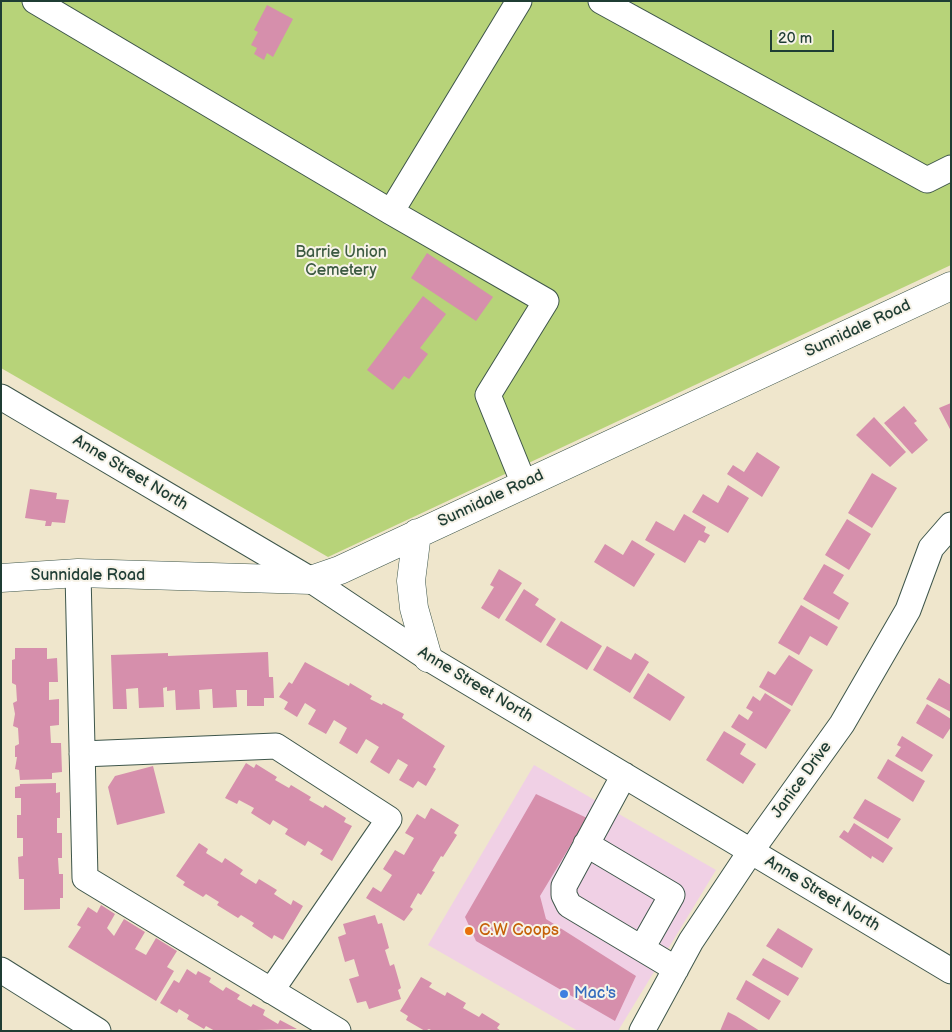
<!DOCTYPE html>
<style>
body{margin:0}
#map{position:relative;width:952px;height:1032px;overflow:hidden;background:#efe6cc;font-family:"Balsamiq Sans",sans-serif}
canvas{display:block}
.frame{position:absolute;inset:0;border:2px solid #1f3d34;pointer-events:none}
.scale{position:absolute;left:770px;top:30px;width:64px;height:22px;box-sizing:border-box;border:2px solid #1f3d34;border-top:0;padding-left:6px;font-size:15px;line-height:18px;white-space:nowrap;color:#1f3d34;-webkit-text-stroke:4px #f7f3e8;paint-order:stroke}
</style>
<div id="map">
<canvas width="952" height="1032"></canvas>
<div class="frame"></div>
<div class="scale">20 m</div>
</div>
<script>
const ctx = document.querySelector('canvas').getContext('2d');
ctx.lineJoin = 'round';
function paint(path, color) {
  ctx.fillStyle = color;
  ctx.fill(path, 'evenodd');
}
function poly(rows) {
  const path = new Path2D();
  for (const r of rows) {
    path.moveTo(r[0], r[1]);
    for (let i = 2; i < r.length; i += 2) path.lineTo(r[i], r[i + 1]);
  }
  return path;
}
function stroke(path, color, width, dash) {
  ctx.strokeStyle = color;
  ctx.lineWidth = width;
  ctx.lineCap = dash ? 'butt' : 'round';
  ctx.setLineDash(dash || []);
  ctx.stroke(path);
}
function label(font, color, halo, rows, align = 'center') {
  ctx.font = font + ' "Balsamiq Sans",sans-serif';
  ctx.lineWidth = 4;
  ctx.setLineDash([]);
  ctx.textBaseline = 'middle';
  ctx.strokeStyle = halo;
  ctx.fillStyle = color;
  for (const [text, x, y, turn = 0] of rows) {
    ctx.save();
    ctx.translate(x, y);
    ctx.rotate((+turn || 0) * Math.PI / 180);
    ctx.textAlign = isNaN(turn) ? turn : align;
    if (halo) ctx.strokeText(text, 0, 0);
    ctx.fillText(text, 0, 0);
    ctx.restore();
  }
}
const built = poly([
 [534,765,716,870,618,1031,578,1031,428,945]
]);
const green = poly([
 [1,1,951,1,951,265,328,557,1,368]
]);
const building = poly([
 [267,5,293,19,273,57,267,53,264,60,254,54,257,48,251,45,258,32,254,30],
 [427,253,493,297,476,321,411,278],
 [423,296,446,314,420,348,428,354,409,379,404,376,393,390,367,370],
 [951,403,951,431,939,408],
 [904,406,917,421,914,423,928,440,912,454,884,423],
 [874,417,906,452,890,467,856,435],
 [757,452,780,467,762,497,727,474,733,465,744,472],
 [872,473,897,488,872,528,848,513],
 [728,485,749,498,728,533,692,512,703,494,718,503],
 [30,489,57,493,56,499,69,500,65,523,52,522,51,526,45,526,46,521,25,518],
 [684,514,706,527,704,532,710,535,705,543,699,540,685,563,645,540,656,521,674,531],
 [847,519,871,534,849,570,825,555],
 [632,540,655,554,634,587,594,562,605,544,623,555],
 [824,564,844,575,833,593,849,603,839,620,803,599],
 [499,569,522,583,499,619,481,608,494,587,490,585],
 [524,589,539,599,535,605,556,619,541,643,505,620],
 [801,605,838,627,827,646,810,636,799,655,778,643],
 [561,621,602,646,587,670,546,645],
 [607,646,631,660,635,653,649,662,630,693,593,670],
 [15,648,47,648,47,659,57,658,58,682,49,682,49,700,59,699,59,725,50,726,51,743,61,743,62,772,52,773,52,779,20,780,19,770,15,769,17,757,15,757,15,746,19,744,18,728,13,726,15,714,13,703,17,701,16,685,12,683,12,660,15,659],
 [268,652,269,677,273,677,274,698,264,698,264,706,247,706,247,690,236,690,237,707,213,708,212,689,199,690,200,709,176,710,175,690,167,691,167,687,163,688,164,707,139,708,138,688,126,689,127,709,113,709,111,655,168,653,168,656],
 [789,655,813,670,792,706,759,687,768,671,775,675],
 [305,662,349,686,350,683,372,696,370,699,382,705,383,703,404,714,402,718,445,746,433,767,436,769,426,786,418,781,413,788,399,780,408,765,398,759,389,774,370,762,379,747,366,739,357,754,339,743,347,728,334,720,326,734,308,724,316,710,305,703,297,717,284,709,288,702,279,697,289,682,292,684],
 [648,673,685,697,670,721,633,698],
 [939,678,951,685,951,712,926,699],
 [765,693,791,710,766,749,731,727,739,714,748,720,753,712,746,708,753,696,760,701],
 [927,704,951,719,951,727,943,739,916,723],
 [724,731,746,744,740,754,756,764,743,784,706,760],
 [902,736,933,755,922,772,895,756,901,747,897,745],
 [888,759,925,781,913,802,877,778],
 [246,763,254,768,256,764,277,777,275,780,289,788,291,785,311,797,309,800,323,808,325,805,346,818,344,822,352,826,332,861,320,854,323,850,308,841,305,846,285,834,288,829,273,820,270,825,251,813,254,808,239,800,237,804,225,798],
 [153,766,165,813,117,825,108,787,115,776],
 [56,783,56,793,60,792,60,818,57,818,57,833,62,833,62,858,58,858,59,874,63,874,63,898,60,898,60,909,24,910,24,879,19,879,18,857,23,856,23,838,17,838,17,815,21,815,21,798,15,798,15,787,20,786,20,784],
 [536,794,587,818,540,896,546,919,636,976,615,1021,476,941,465,917],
 [865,799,901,819,888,839,853,818],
 [431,808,459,825,454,833,457,835,443,857,441,856,432,871,435,872,421,895,418,893,410,907,413,909,404,921,366,898,373,887,381,892,392,875,383,869,395,850,404,855,414,838,405,833,417,814,425,819],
 [854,823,893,848,883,863,872,856,871,859,839,837,844,830,848,833],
 [199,843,208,849,206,853,222,863,225,858,243,870,240,874,256,884,259,879,277,890,274,894,291,905,293,900,303,906,283,940,274,935,272,939,252,926,254,923,241,915,238,918,217,905,219,902,206,894,203,897,183,885,185,882,176,876],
 [101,905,115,914,107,928,114,936,124,919,145,932,135,949,146,955,156,938,177,951,167,967,174,971,156,1001,68,947,81,927,77,925,88,907,97,913],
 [375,915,378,924,382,923,389,948,385,950,390,966,394,964,401,988,398,990,401,999,369,1009,366,1001,357,1003,349,979,359,976,354,959,345,962,338,937,346,934,343,924],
 [778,928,813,949,802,968,766,946],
 [763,958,799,978,788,996,752,975],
 [187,969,196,975,198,971,211,978,209,982,223,991,226,987,240,995,237,999,251,1007,253,1004,265,1010,263,1015,278,1024,280,1020,297,1029,215,1031,206,1026,204,1029,187,1019,189,1015,179,1009,177,1013,160,1003,174,980,179,983],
 [421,977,432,983,429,987,445,996,447,992,466,1003,463,1008,479,1017,482,1013,500,1024,497,1028,501,1031,433,1031,429,1029,425,1031,406,1020,408,1016,400,1011],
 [746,980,781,1001,769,1020,736,999],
 [728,1012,736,1016,760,1031,720,1031]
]);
const minor = poly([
 [35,1,391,212,546,301,488,395,524,484],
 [601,1,927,180,951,168],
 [391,212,519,1],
 [1,397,311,580,428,658,951,971],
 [78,573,85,878,338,1031],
 [82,754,276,746,389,819,271,991],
 [624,775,564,886,564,895,569,905,676,969],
 [586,844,672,895,642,948],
 [1,970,98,1031],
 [642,1031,691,941,751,851,842,724,908,610,931,548,951,525]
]);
const major = poly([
 [417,533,411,581,414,608,428,658],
 [1,578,78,573,311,580,340,570,951,286]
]);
const markers = [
 [469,931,5,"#e8710a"],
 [564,994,5,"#3f7fe0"]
];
const parkNames = [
 ["Barrie Union",341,253],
 ["Cemetery",341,271]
];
const streetNames = [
 ["Sunnidale Road",858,329,-25],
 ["Anne Street North",130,473,31],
 ["Sunnidale Road",491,499,-25],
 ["Sunnidale Road",88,576],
 ["Anne Street North",475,685,31],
 ["Janice Drive",802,780,-54],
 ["Anne Street North",822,894,31]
];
const foodNames = [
 ["C.W Coops",479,931]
];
const shopNames = [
 ["Mac's",574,994]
];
paint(built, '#f0d0e5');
paint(green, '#b7d379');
paint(building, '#d68fac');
stroke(minor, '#3e564b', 27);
stroke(major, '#3e564b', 29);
stroke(minor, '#fff', 25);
stroke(major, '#fff', 28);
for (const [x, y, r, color] of markers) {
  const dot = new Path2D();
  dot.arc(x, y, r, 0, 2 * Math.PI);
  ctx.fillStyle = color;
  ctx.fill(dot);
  stroke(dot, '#f7f3e8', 2);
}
label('16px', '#3d5b42', '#f7f3e8', parkNames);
label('16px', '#1f3d34', '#f7f3e8', streetNames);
label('16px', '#c56008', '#f7f3e8', foodNames, 'left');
label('16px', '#366cbe', '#f7f3e8', shopNames, 'left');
</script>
